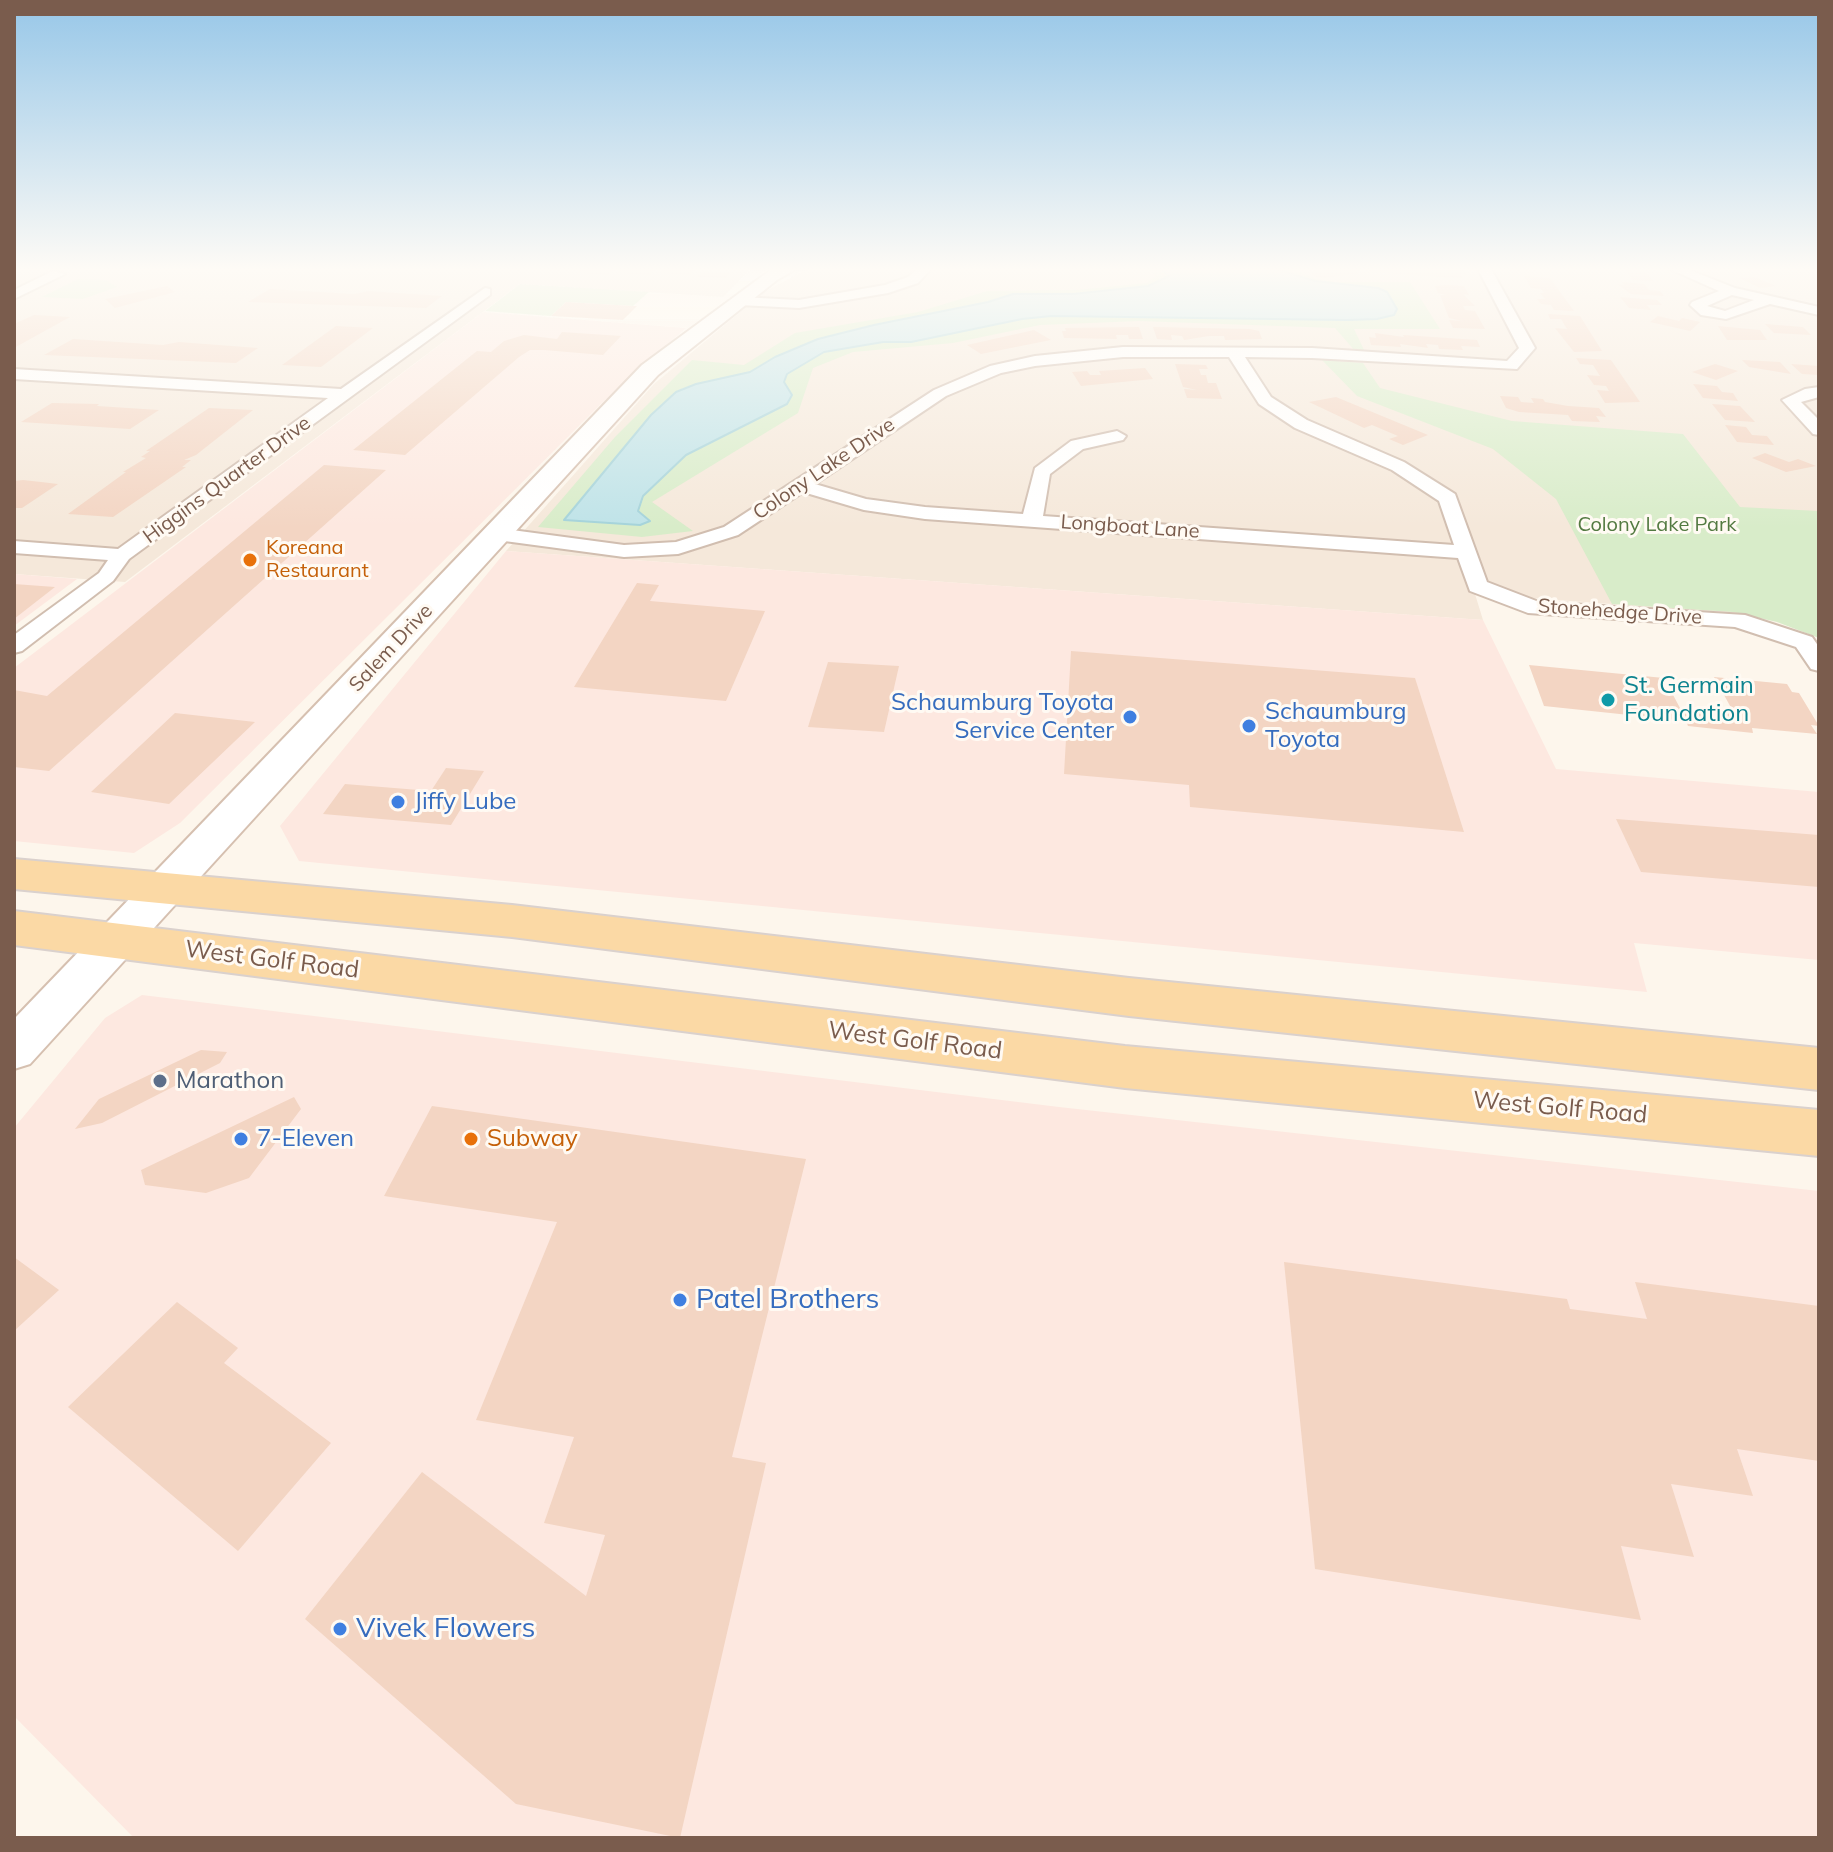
<!DOCTYPE html>
<style>
body{margin:0}
#map{position:relative;width:1833px;height:1852px;overflow:hidden;background:#fdf6ec;font-family:Mulish,sans-serif}
canvas{display:block}
.frame{position:absolute;inset:0;border:16px solid #7a5c4d;pointer-events:none}
</style>
<div id="map">
<canvas width="1833" height="1852"></canvas>
<div class="frame"></div>
</div>
<script>
const ctx = document.querySelector('canvas').getContext('2d');
ctx.lineJoin = 'round';
function paint(path, color) {
  ctx.fillStyle = color;
  ctx.fill(path, 'evenodd');
}
function poly(rows) {
  const path = new Path2D();
  for (const r of rows) {
    path.moveTo(r[0], r[1]);
    for (let i = 2; i < r.length; i += 2) path.lineTo(r[i], r[i + 1]);
  }
  return path;
}
function stroke(path, color, width, dash) {
  ctx.strokeStyle = color;
  ctx.lineWidth = width;
  ctx.lineCap = dash ? 'butt' : 'round';
  ctx.setLineDash(dash || []);
  ctx.stroke(path);
}
function label(font, color, halo, rows, align = 'center') {
  ctx.font = font + ' Mulish,sans-serif';
  ctx.lineWidth = 6;
  ctx.setLineDash([]);
  ctx.textBaseline = 'middle';
  ctx.strokeStyle = halo;
  ctx.fillStyle = color;
  for (const [text, x, y, turn = 0] of rows) {
    ctx.save();
    ctx.translate(x, y);
    ctx.rotate((+turn || 0) * Math.PI / 180);
    ctx.textAlign = isNaN(turn) ? turn : align;
    if (halo) ctx.strokeText(text, 0, 0);
    ctx.fillText(text, 0, 0);
    ctx.restore();
  }
}
const residential = poly([
 [14,269,751,269,723,297,520,284,125,582,14,574],
 [807,269,1819,269,1819,622,1816,619,1475,594,1483,620,506,551,654,384,764,292]
]);
const commercial = poly([
 [483,312,686,328,602,403,180,823,134,853,14,841,14,668],
 [506,551,1483,620,1556,769,1819,792,1819,960,1634,943,1647,992,299,861,280,826],
 [14,574,77,579,14,626],
 [142,995,1059,1107,1819,1191,1819,1838,134,1838,14,1716,14,1128,105,1018]
]);
const green = poly([
 [1149,269,1293,269,1316,279,1335,282,1410,282,1440,329,1354,329,1365,352,1355,351,1335,328,1139,321,1040,325,953,343,853,352,813,368,798,413,652,502,693,531,642,537,538,527,615,437,692,360,744,365,795,333,918,312,987,291,1076,290,1147,283,1156,276],
 [78,279,106,280,117,287,83,299,42,297],
 [520,284,649,292,633,306,566,302,551,316,485,311],
 [1322,360,1363,363,1380,388,1512,421,1683,434,1740,507,1819,511,1819,638,1777,622,1733,612,1612,604,1556,499,1493,449,1357,396]
]);
const water = poly([
 [1161,269,1276,269,1315,281,1378,288,1387,292,1397,309,1394,315,1377,319,1347,320,1051,316,1022,319,911,342,883,342,824,352,787,374,784,382,792,395,787,404,686,455,643,496,638,511,650,521,640,525,564,520,651,415,676,392,696,384,750,372,775,357,818,339,874,325,988,302,1013,294,1073,294,1148,286,1169,276,1161,269]
]);
const building = poly([
 [581,269,615,269,609,275,576,273],
 [621,269,655,269,650,275,616,273],
 [663,269,695,269,690,275,659,273],
 [1321,269,1354,269,1360,273,1325,278,1316,277,1309,271,1324,270],
 [1369,269,1464,269,1467,275,1461,274,1463,278,1441,277,1370,272],
 [1625,270,1645,271,1653,281,1633,280],
 [703,271,731,272,726,278,697,277],
 [1524,276,1550,278,1574,311,1554,310,1551,305,1541,304,1537,299,1545,299,1540,293,1544,293,1541,289,1531,288],
 [1754,277,1776,286,1760,288,1739,278],
 [1622,282,1644,284,1649,290,1660,291,1664,296,1631,294,1617,284,1624,285],
 [1446,285,1464,286,1469,295,1463,294,1475,306,1463,306,1465,310,1475,311,1485,329,1453,328,1449,320,1462,321,1449,318,1440,295,1446,295,1438,293,1435,286],
 [167,286,175,292,115,308,105,299],
 [270,289,354,294,368,291,442,296,426,308,248,302],
 [1620,297,1657,300,1662,305,1647,305,1651,310,1629,308],
 [566,302,633,306,637,306,623,320,551,316],
 [1548,314,1580,316,1602,351,1574,352,1555,328,1567,329,1561,319,1550,319],
 [34,315,70,317,14,348,14,324],
 [1658,316,1679,321,1682,318,1700,322,1690,331,1650,322],
 [1765,324,1803,327,1811,335,1774,333],
 [336,326,373,328,321,367,282,365],
 [1718,326,1760,330,1767,340,1727,340],
 [1139,327,1143,339,1129,339,1128,335,1116,335,1117,339,1064,338,1062,331,1066,331,1065,328],
 [1153,327,1250,329,1259,331,1262,339,1225,340,1224,336,1209,336,1184,340,1182,336,1171,335,1172,340,1157,339],
 [1034,330,1051,340,981,354,967,345],
 [562,332,621,336,603,355,544,350,530,350,519,357,405,455,353,450,477,351,491,352,504,341,524,335,557,339],
 [1375,333,1404,337,1403,335,1477,340,1480,347,1461,346,1463,350,1439,349,1438,345,1426,344,1428,348,1400,344,1401,347,1371,345,1369,337,1376,338],
 [73,339,163,345,179,342,258,348,236,363,44,355],
 [1576,358,1611,360,1640,402,1605,403,1597,390,1609,391,1606,386,1594,385,1587,375,1600,376,1593,365,1580,364],
 [1742,360,1780,362,1791,374,1749,367],
 [1175,364,1206,365,1208,369,1199,369,1201,375,1206,375,1208,383,1216,383,1222,399,1187,398,1184,389,1197,390,1183,387],
 [1715,364,1738,371,1716,380,1692,372],
 [1791,364,1819,366,1819,375,1802,374],
 [1145,368,1153,379,1081,386,1072,372,1087,371,1090,375,1101,375,1099,371],
 [1693,384,1717,386,1722,392,1733,393,1738,401,1703,398],
 [1500,396,1518,397,1521,402,1534,403,1531,398,1543,399,1545,402,1568,406,1599,408,1606,417,1596,416,1600,422,1572,421,1568,415,1519,412,1506,408],
 [1336,397,1428,435,1403,445,1389,439,1398,436,1372,425,1364,428,1309,402],
 [52,403,99,404,97,406,159,410,130,429,21,422],
 [1712,404,1740,406,1755,422,1725,420],
 [209,408,253,410,196,455,184,460,191,460,182,467,186,467,113,517,68,514,126,472,123,472,146,458,141,457,150,451,146,451],
 [1725,425,1746,427,1752,435,1767,436,1774,445,1737,442],
 [1765,453,1789,462,1798,459,1816,466,1786,472,1752,458],
 [324,465,386,470,49,771,14,767,14,690,47,696],
 [23,480,41,482,58,484,22,508,14,508,14,481],
 [637,583,659,585,650,601,765,611,726,701,574,687],
 [14,584,55,587,14,619],
 [1071,651,1415,678,1464,832,1190,807,1189,785,1064,774],
 [828,662,899,666,884,732,808,727],
 [1529,665,1664,678,1680,708,1734,713,1714,677,1787,684,1792,692,1799,693,1819,726,1811,725,1817,734,1752,728,1753,733,1688,726,1686,721,1544,706],
 [175,713,255,722,169,804,91,792],
 [446,768,484,771,451,825,323,814,345,784,431,791],
 [1616,819,1819,835,1819,887,1641,872],
 [201,1050,227,1052,220,1063,102,1123,75,1129,99,1099],
 [294,1097,301,1109,249,1178,206,1193,145,1185,141,1170],
 [432,1106,806,1159,732,1457,766,1463,680,1838,516,1804,305,1619,422,1472,586,1596,605,1535,544,1523,574,1437,476,1420,557,1222,384,1196],
 [14,1257,59,1290,14,1331],
 [1284,1262,1567,1299,1570,1309,1647,1319,1635,1282,1819,1306,1819,1461,1737,1449,1753,1496,1671,1484,1694,1557,1621,1546,1641,1620,1315,1569],
 [177,1302,238,1348,224,1363,331,1443,238,1551,68,1407]
]);
const street = poly([
 [917,269,931,269,918,283,888,293,799,308,739,305,732,301,739,297,799,300,885,285,908,277,917,269],
 [1478,269,1491,269,1535,348,1517,369,1312,358,1245,357,1271,397,1307,420,1404,462,1455,494,1487,582,1539,602,1745,615,1812,637,1819,647,1819,671,1811,669,1796,647,1735,627,1528,613,1470,591,1458,558,925,519,864,510,803,492,738,535,678,554,624,557,497,540,487,534,497,528,624,545,676,542,724,527,934,390,990,366,1035,356,1123,347,1312,348,1507,361,1519,348,1478,269],
 [1123,357,1229,357,1259,404,1295,428,1392,470,1439,501,1454,545,1043,516,1050,474,1083,449,1123,440,1126,436,1117,431,1071,441,1035,468,1023,514,925,507,866,499,815,484,946,396,1001,373,1035,366,1123,357],
 [1670,269,1687,269,1735,288,1819,307,1819,315,1770,304,1726,319,1701,315,1690,305,1692,302,1719,291,1670,269],
 [1732,295,1754,300,1725,311,1707,306,1732,295],
 [53,271,65,274,14,299,14,290,53,271],
 [485,288,490,289,490,295,129,559,113,581,22,651,14,653,14,635,99,573,108,560,14,553,14,541,118,549,328,398,14,379,14,369,341,389,485,288],
 [1819,387,1819,397,1801,402,1819,420,1819,435,1813,434,1782,400,1805,389,1819,387]
]);
const secondary = poly([
 [772,269,796,269,777,280,658,375,30,1064,14,1069,14,1019,642,365,772,269]
]);
const primary = poly([
 [14,859,512,905,1129,978,1819,1048,1819,1090,1129,1016,512,937,14,889,14,859],
 [14,911,1125,1046,1819,1110,1819,1156,1125,1088,14,945,14,911]
]);
const markers = [
 [250,560,8,"#e8710a"],
 [1608,700,8,"#0f9aa8"],
 [1130,717,8,"#3f7fe0"],
 [1249,726,8,"#3f7fe0"],
 [398,802,8,"#3f7fe0"],
 [160,1081,8,"#5c6f8a"],
 [241,1139,8,"#3f7fe0"],
 [471,1139,8,"#e8710a"],
 [680,1300,8,"#3f7fe0"],
 [340,1629,8,"#3f7fe0"]
];
const farStreetnames = [
 ["Colony Lake Drive",824,469,-34],
 ["Higgins Quarter Drive",227,480,-36],
 ["Longboat Lane",1130,527,4],
 ["Stonehedge Drive",1620,612,4],
 ["Salem Drive",391,648,-47]
];
const farParknames = [
 ["Colony Lake Park",1657,525]
];
const farFoodnames = [
 ["Koreana",266,548],
 ["Restaurant",266,571]
];
const cultureNames = [
 ["St. Germain",1624,686],
 ["Foundation",1624,714]
];
const shopNames = [
 ["Schaumburg Toyota",1114,703,"right"],
 ["Service Center",1114,731,"right"],
 ["Schaumburg",1265,712],
 ["Toyota",1265,740],
 ["Jiffy Lube",414,802],
 ["7-Eleven",257,1139]
];
const streetNames = [
 ["West Golf Road",272,960,7],
 ["West Golf Road",915,1041,7],
 ["West Golf Road",1560,1108,5]
];
const serviceNames = [
 ["Marathon",176,1081]
];
const foodNames = [
 ["Subway",487,1139]
];
const nearShopnames = [
 ["Patel Brothers",696,1300],
 ["Vivek Flowers",356,1629]
];
paint(residential, '#f5e8da');
paint(commercial, '#fde8e0');
paint(green, '#d8ecc9');
paint(water, '#bfe3e8');
stroke(water, '#a5d3da', 2);
paint(building, '#f3d5c3');
stroke(street, '#d1beb0', 4);
stroke(secondary, '#d6c0b0', 4);
stroke(primary, '#dad1cd', 4);
paint(street, '#fff');
paint(secondary, '#fff');
paint(primary, '#fbd9a5');
const sky = ctx.createLinearGradient(0, 0, 0, 528);
sky.addColorStop(0, '#97c7e8');
sky.addColorStop(0.51, '#fefbf6');
sky.addColorStop(1, '#fefbf600');
ctx.fillStyle = sky;
ctx.fillRect(0, 0, 1833, 528);
for (const [x, y, r, color] of markers) {
  const dot = new Path2D();
  dot.arc(x, y, r, 0, 2 * Math.PI);
  ctx.fillStyle = color;
  ctx.fill(dot);
  stroke(dot, '#fffaf3', 3);
}
label('20px', '#7a5c4d', '#fffaf3', farStreetnames);
label('20px', '#537a41', '#fffaf3', farParknames);
label('20px', '#c56008', '#fffaf3', farFoodnames, 'left');
label('24px', '#0d838f', '#fffaf3', cultureNames, 'left');
label('24px', '#366cbe', '#fffaf3', shopNames, 'left');
label('24px', '#7a5c4d', '#fffaf3', streetNames);
label('24px', '#4e5e75', '#fffaf3', serviceNames, 'left');
label('24px', '#c56008', '#fffaf3', foodNames, 'left');
label('28px', '#366cbe', '#fffaf3', nearShopnames, 'left');
</script>
